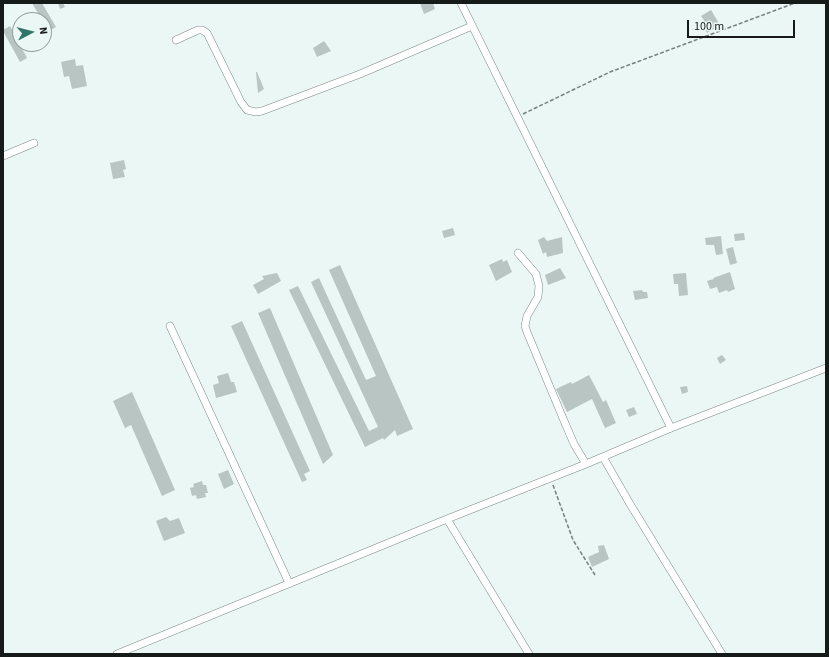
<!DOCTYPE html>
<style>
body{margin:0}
#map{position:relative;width:829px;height:657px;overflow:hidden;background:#eaf7f4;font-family:"Source Sans 3",sans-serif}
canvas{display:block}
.frame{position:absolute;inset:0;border:4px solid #161b1a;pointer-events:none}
.north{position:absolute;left:12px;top:12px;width:40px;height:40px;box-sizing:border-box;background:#eaf7f4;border:1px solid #959f9d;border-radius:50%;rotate:83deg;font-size:11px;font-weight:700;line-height:16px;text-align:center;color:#161b1a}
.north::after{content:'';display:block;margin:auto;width:14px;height:18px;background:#2f756a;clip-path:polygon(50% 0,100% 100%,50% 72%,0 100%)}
.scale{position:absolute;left:687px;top:20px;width:108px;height:18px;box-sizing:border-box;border:2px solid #161b1a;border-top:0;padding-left:5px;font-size:12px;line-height:14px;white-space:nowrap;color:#161b1a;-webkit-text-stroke:3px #eaf7f4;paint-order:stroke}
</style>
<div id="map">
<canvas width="829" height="657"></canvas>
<div class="frame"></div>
<div class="north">N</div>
<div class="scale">100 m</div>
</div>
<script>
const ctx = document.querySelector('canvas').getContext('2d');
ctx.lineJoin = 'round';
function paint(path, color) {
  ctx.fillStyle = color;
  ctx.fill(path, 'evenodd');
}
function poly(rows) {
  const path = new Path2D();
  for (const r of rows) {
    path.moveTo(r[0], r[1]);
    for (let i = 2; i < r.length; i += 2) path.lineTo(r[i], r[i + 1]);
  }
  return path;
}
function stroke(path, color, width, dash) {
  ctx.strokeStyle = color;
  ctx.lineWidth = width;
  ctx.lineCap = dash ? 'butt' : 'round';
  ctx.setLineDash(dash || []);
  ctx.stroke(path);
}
const building = poly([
 [32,3,42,3,56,27,49,31,44,23,44,20,42,20],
 [58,3,63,3,65,7,60,9],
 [420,3,433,3,435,9,424,14],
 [711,10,720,25,707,33,702,23,704,20,701,16],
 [10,26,27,58,20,62,3,31,3,30],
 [324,41,331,51,317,57,313,48],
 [75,59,76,66,83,65,87,86,72,89,69,76,64,77,61,62],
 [256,72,257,72,264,89,258,93],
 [124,160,126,169,123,170,125,177,113,179,110,163],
 [453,228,455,235,444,238,442,231],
 [744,233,745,240,735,241,734,234],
 [721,236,723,254,716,255,714,245,706,245,705,238],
 [544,237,547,241,562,237,563,253,547,257,546,252,543,254,538,240],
 [733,247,737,263,730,265,726,249],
 [502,259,503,262,507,260,512,272,496,281,489,265],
 [340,265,413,429,397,436,395,430,384,440,383,438,365,447,289,290,298,286,369,431,378,427,311,282,319,278,366,380,376,376,329,270],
 [560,268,566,278,548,285,545,275],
 [730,272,735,289,728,292,727,290,719,293,717,287,710,289,707,281,714,279,713,278],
 [277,273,281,281,258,294,253,285,264,279,262,276],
 [686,273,688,295,679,296,678,284,674,284,673,274],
 [642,290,643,292,647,292,648,298,635,300,633,291],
 [270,308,333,455,323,464,258,313],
 [242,321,310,471,304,474,307,480,302,482,231,326],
 [722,355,726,360,720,364,717,358],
 [228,373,231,382,234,382,237,392,216,398,213,385,219,383,217,376],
 [589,375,603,402,606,400,616,423,605,428,592,399,567,412,556,389,571,382,572,384],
 [687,386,688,392,682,394,680,387],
 [132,392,175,490,162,496,131,425,125,428,113,401],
 [634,407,637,414,629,417,626,410],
 [228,470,234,484,224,489,218,474],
 [202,481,203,485,206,485,208,493,205,493,206,497,197,499,196,495,192,496,190,488,194,487,193,484],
 [166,517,170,521,179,518,185,533,164,541,156,521],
 [604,545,609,559,592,567,588,557,599,552,598,546]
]);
const path = poly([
 [523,114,610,72,795,3],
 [553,485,573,540,595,575]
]);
const street = poly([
 [461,3,671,428],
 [176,40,198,30,202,30,207,33,241,102,247,110,256,112,262,111,360,74,472,26],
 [3,156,34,143],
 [518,253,536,274,539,286,538,297,527,316,525,326,527,332,562,416,574,444,586,464],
 [170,326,289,583],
 [603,457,630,504,722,654],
 [447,519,529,654],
 [117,654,447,519,586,464,671,428,826,368]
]);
paint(building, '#b9c5c3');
stroke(street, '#7d8987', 8);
stroke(path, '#767f7d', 1.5, [4, 2]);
stroke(street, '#fff', 7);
</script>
